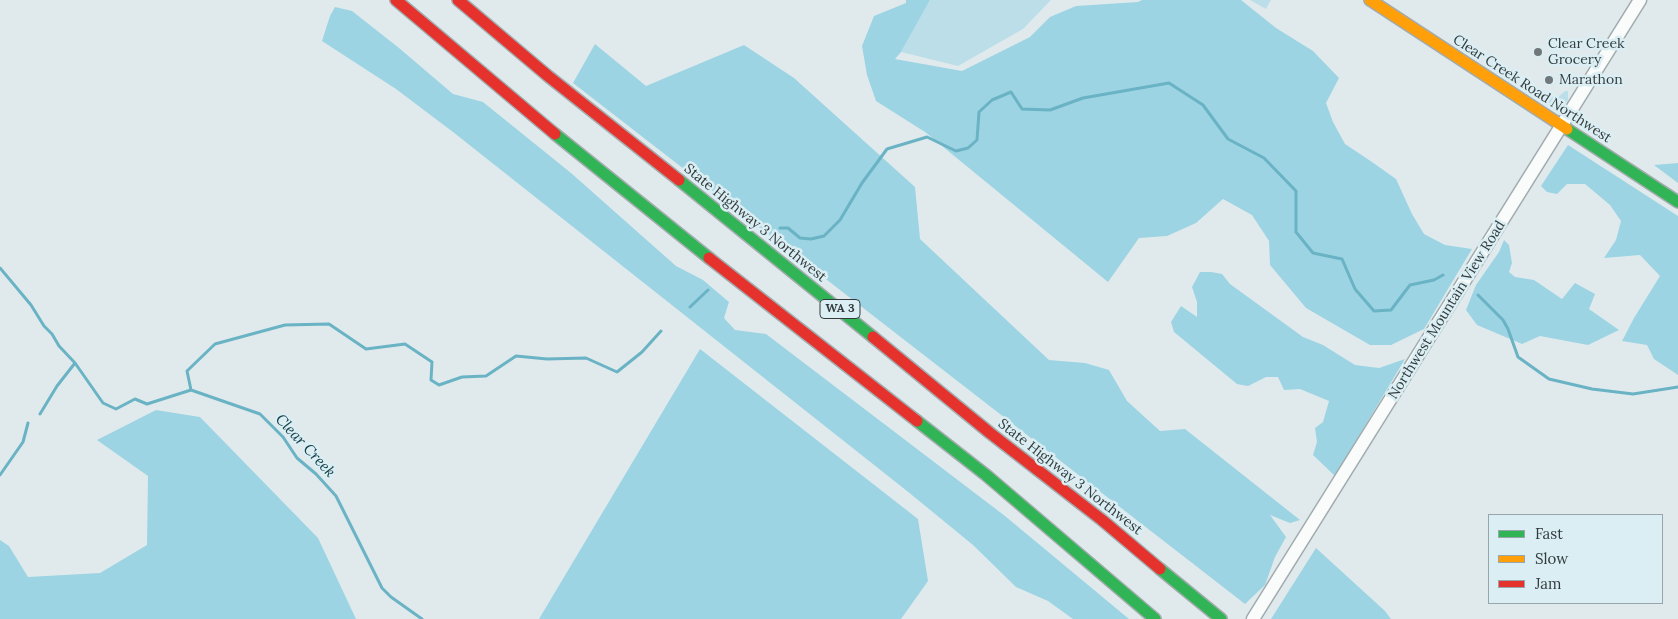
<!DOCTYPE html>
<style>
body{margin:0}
#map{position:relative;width:1678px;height:619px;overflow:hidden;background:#e0eaed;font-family:Lora,serif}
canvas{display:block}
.legend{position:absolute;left:1488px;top:514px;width:175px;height:90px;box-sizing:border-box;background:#daeef3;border:1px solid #97a6aa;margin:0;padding:6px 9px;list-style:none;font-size:15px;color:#333b3d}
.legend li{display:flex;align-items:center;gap:10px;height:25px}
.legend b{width:25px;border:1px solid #97a6aa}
</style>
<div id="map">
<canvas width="1678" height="619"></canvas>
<ul class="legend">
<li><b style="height:6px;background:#30b455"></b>Fast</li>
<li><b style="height:6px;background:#ff9f0a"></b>Slow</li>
<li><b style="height:6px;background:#e5322d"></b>Jam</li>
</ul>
</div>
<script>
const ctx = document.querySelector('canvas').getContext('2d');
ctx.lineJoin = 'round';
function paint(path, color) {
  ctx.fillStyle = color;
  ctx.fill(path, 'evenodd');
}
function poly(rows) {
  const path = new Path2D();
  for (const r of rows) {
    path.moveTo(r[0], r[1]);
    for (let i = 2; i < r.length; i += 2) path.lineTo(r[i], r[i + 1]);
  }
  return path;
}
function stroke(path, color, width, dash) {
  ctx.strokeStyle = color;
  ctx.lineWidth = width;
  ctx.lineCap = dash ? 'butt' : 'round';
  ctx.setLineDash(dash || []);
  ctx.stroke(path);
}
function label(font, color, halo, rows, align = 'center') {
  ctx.font = font + ' Lora,serif';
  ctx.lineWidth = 5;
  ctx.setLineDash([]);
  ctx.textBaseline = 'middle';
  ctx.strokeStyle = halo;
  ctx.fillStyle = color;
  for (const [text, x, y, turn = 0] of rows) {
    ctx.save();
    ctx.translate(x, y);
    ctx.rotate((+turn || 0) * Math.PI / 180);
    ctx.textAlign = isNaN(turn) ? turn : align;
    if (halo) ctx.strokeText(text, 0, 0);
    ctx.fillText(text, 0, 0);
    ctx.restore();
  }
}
const green = poly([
 [930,0,1051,0,1023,29,958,66,901,52],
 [1250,0,1271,0,1266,9],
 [1534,85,1555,98,1558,97,1565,91,1568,91,1568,100,1565,105,1559,107,1552,106,1535,94,1533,88]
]);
const forest = poly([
 [906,0,930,0,901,52,895,59,962,71,1030,37,1050,17,1076,6,1138,2,1142,0,1241,0,1276,28,1313,51,1339,78,1326,103,1333,122,1345,144,1372,162,1396,179,1412,214,1424,234,1445,245,1472,249,1424,329,1391,345,1370,345,1306,308,1270,265,1269,241,1252,215,1223,199,1196,223,1167,236,1139,238,1108,282,925,132,876,101,867,75,862,46,874,16,906,3],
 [335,7,352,11,399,48,453,94,483,102,571,173,676,266,703,280,729,302,724,318,735,330,766,334,1005,516,1129,619,1073,619,1048,601,1016,587,973,545,907,491,453,132,396,89,322,41,330,16],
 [595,44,646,86,744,45,794,78,915,187,920,239,1049,360,1085,363,1109,370,1127,401,1160,431,1185,429,1300,520,1290,523,1270,515,1286,537,1275,557,1265,585,1245,604,573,83],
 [1568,145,1678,216,1678,375,1654,359,1647,345,1622,341,1634,318,1660,276,1640,255,1604,258,1616,240,1621,221,1610,205,1585,184,1567,184,1557,194,1547,192,1541,186],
 [1678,163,1678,183,1654,165],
 [1504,240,1509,245,1512,263,1509,272,1515,277,1534,280,1562,299,1575,283,1595,294,1589,309,1619,330,1588,345,1540,336,1522,344,1477,325,1466,310,1476,285,1499,252],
 [1200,272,1211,272,1222,274,1230,284,1303,337,1323,345,1355,365,1379,368,1405,359,1335,476,1313,455,1317,442,1315,428,1323,422,1329,401,1300,389,1284,390,1278,377,1266,377,1248,386,1237,384,1174,332,1171,322,1181,306,1197,317,1197,302,1192,287],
 [700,349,918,519,928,581,901,619,539,619],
 [156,410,200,417,318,538,356,619,0,619,0,540,9,546,28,577,100,573,147,545,148,476,97,440],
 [1316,548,1385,611,1391,619,1271,619]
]);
const stream = poly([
 [780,228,788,228,800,238,811,239,824,236,840,220,862,183,887,149,927,137,956,151,968,148,977,140,979,112,992,100,1011,92,1022,109,1050,110,1083,98,1169,83,1203,105,1228,139,1264,158,1296,191,1296,232,1313,253,1342,259,1355,289,1374,311,1391,310,1410,285,1434,280,1443,275],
 [0,268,31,305,44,326,52,334,59,346,75,363,103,403,116,409,135,399,147,404,191,390,260,414,283,437,297,458,316,474,336,496,382,588,391,597,422,619],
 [1478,295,1503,320,1508,329,1518,357,1549,379,1592,389,1633,394,1678,387],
 [690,307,708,290],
 [191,390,187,371,215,344,285,325,329,324,366,349,405,344,432,362,431,380,439,385,462,377,486,376,516,356,547,359,586,358,617,372,642,352,661,331],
 [40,414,57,386,75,363],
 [0,475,23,442,28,423]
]);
const street = poly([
 [1253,619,1640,0]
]);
const fast = poly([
 [1567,129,1678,202],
 [555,134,709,258],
 [679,180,873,337],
 [917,421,986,475,1155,619],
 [1160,569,1221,619]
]);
const slow = poly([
 [1370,0,1567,129]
]);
const jam = poly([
 [396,0,555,134],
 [458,0,548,76,679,180],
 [709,258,917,421],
 [873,337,990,433,1102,520,1160,569]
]);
const markers = [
 [1538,52,5,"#70787b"],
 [1549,80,5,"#70787b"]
];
const shields = [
 [840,309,40]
];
const shieldNames = [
 ["WA 3",840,309]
];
const poiNames = [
 ["Clear Creek",1548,44],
 ["Grocery",1548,60],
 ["Marathon",1559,80]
];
const streetNames = [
 ["Clear Creek Road Northwest",1532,89,33],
 ["State Highway 3 Northwest",755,223,39],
 ["Northwest Mountain View Road",1447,310,-58],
 ["State Highway 3 Northwest",1070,477,38]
];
const waterNames = [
 ["Clear Creek",305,446,47]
];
paint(green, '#bbdee8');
paint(forest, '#9cd4e3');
stroke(stream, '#6ab3c4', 3);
stroke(street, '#a2abad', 15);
stroke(fast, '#a2abad', 14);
stroke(slow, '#a2abad', 14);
stroke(jam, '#a2abad', 14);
stroke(street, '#fafcfc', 12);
stroke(fast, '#30b455', 11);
stroke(slow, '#ff9f0a', 11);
stroke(jam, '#e5322d', 11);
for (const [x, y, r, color] of markers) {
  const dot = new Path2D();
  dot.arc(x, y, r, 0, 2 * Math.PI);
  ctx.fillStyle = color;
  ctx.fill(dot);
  stroke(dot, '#daeef3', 2);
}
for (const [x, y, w] of shields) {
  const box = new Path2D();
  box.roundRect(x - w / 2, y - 9.5, w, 19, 4);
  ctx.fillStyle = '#daeef3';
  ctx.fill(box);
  stroke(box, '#333b3d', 1);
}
label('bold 12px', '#333b3d', null, shieldNames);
label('14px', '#333b3d', '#daeef3', poiNames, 'left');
label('14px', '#333b3d', '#daeef3', streetNames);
label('italic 15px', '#16414b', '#daeef3', waterNames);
</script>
